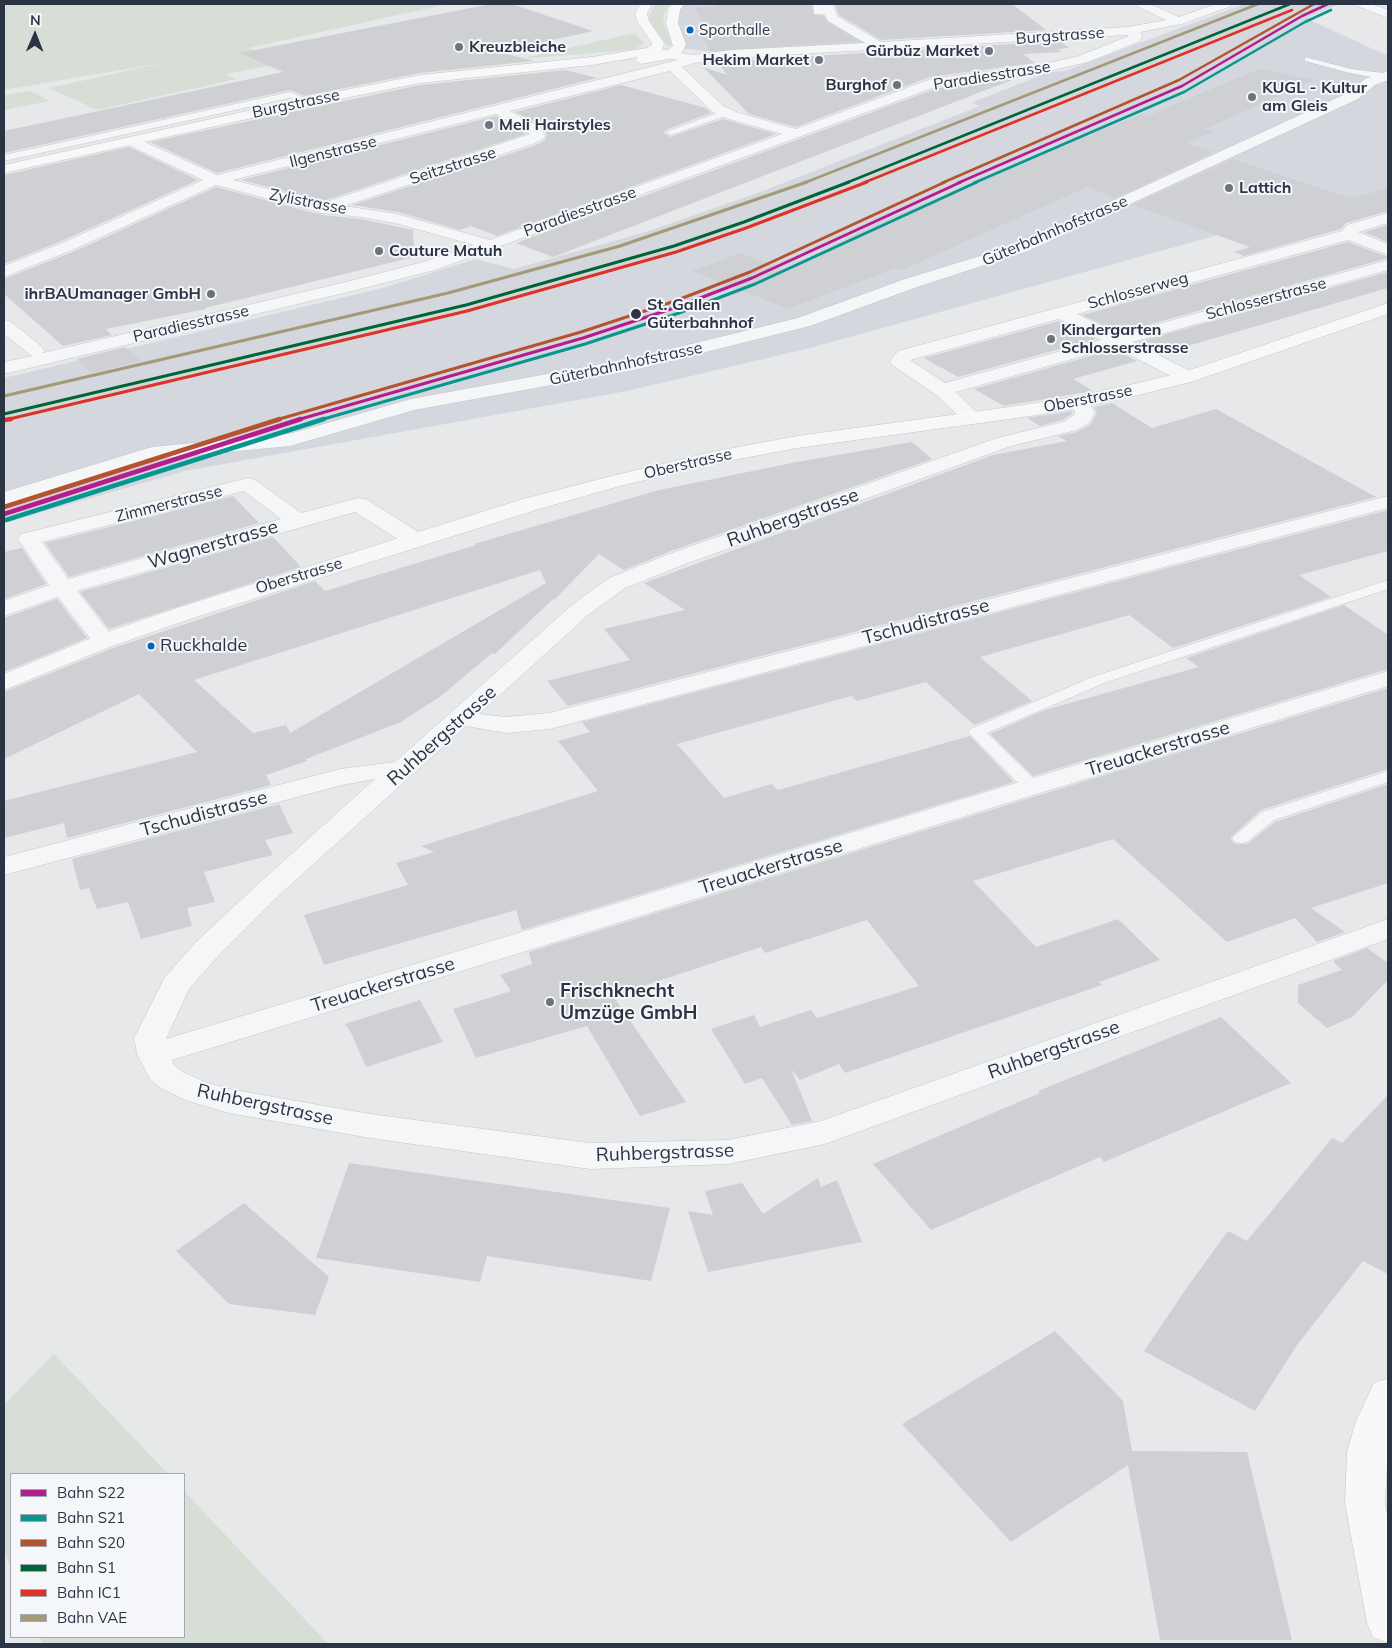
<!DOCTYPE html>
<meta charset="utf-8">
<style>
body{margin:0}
#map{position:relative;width:1392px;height:1648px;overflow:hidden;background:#e6e8ea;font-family:Mulish,sans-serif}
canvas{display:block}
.frame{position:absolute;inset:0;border:5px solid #2b3445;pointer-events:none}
.legend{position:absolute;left:10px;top:1473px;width:175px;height:165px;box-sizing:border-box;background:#f4f6f9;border:1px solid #a4a8b1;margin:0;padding:6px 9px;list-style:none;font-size:15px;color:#2b3445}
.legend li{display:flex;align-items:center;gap:10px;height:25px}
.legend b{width:25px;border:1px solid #a4a8b1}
.north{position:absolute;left:10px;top:10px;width:50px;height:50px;-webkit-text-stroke:4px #f4f6f9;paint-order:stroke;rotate:1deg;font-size:14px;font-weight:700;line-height:20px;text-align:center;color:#2b3445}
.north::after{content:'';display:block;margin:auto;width:18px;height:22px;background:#2b3445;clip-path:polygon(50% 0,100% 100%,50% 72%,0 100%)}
</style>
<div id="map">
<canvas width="1392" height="1648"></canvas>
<div class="frame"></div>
<ul class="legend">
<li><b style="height:6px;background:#b41d8e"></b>Bahn S22</li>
<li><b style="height:6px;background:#089690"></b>Bahn S21</li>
<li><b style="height:6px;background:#b4532f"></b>Bahn S20</li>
<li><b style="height:6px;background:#006536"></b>Bahn S1</li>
<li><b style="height:6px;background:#dd3327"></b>Bahn IC1</li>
<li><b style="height:6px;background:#a59a76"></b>Bahn VAE</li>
</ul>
<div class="north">N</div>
</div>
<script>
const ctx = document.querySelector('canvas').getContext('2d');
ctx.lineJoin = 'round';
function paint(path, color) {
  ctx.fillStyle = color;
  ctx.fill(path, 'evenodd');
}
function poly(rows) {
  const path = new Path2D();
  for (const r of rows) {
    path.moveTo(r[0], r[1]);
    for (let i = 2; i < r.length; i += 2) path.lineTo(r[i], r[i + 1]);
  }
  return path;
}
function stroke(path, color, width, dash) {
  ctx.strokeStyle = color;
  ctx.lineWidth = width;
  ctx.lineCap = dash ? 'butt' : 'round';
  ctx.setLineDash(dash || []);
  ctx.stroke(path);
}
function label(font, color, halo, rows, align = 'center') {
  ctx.font = font + ' Mulish,sans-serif';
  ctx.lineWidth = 4;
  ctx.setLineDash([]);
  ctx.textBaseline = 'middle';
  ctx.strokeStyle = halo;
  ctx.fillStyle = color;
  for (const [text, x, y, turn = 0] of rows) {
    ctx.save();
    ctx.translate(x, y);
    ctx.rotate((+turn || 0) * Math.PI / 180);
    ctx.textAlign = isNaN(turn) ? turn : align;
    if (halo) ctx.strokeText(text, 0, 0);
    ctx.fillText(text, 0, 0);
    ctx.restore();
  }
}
const built = poly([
 [679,4,827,4,826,9,879,46,732,54,679,48,672,16],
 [1244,4,1339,4,1309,17,1312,21,1388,56,1388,188,810,348,627,391,185,471,4,523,4,378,383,288,476,259,514,269,649,231,763,191,980,106,971,103,1049,72,1065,71]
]);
const green = poly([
 [4,4,448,4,248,48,283,63,225,74,236,79,97,110,49,88,167,62,4,90],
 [655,4,669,4,664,14,663,21,672,46,668,46,650,23,649,16],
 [635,33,644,44,633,50,520,59],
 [30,91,50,101,4,110,4,95],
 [54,1354,168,1474,11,1474,11,1568,4,1550,4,1405],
 [184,1491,328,1644,43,1644,39,1637,184,1637]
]);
const building = poly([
 [491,4,511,4,593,31,499,52,534,61,420,73,305,96,290,90,4,153,4,131,283,72,240,53],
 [713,4,811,4,813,15,823,16,827,23,859,41,711,51,696,27,709,27,694,8,716,7],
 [835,4,1012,4,1046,30,881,40,839,15],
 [1060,41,1069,48,1058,49,1062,52,1023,54,1035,63,930,77,796,127,749,114,703,67,727,75,718,62],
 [1259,69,1314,80,1205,129,1214,131,1186,143,1214,152,1115,198,1087,187,902,270,896,268,788,309,692,271,741,253,784,270,880,222,1141,114,1148,116],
 [565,70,597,78,217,173,150,142,420,85],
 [1017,78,553,257,516,243,938,88],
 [621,85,706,108,711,113,665,130,664,133,670,137,723,119,776,134,497,236,471,226,460,230,398,212,352,205,534,146,544,141,547,135,541,125,515,112],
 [496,116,526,134,323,201,241,180],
 [129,147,198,180,59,242,4,264,4,175],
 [1233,159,1351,198,1388,188,1388,211,1346,223,1341,229,1244,256,1234,252,1250,247,1133,205],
 [216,187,322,215,361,219,413,230,414,257,205,308,206,309,106,329,112,335,63,346,4,294,4,279,73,252],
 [1388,225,1388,242,1364,232],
 [1348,242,1388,257,1388,258,1119,333,1082,315],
 [1388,272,1388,288,1160,354,1138,342],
 [1059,321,1096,339,958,377,924,358],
 [125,347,141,361,92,373,77,359],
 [1115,349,1137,361,1073,379,1093,391,1004,406,974,389],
 [1112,403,1152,428,1216,409,1376,497,568,706,547,681,630,660,604,629,685,610,644,583,993,455,1067,441,1058,436,1077,432,1091,424,1097,413,1094,407],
 [1072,411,1072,414,1062,420,1040,426,1027,418],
 [912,442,932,459,671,551,624,570,599,554,554,600,553,599,495,654,492,653,441,696,401,722,306,759,307,761,266,775,271,785,67,838,64,823,4,838,4,801,197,752,139,694,4,759,4,692,113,648,315,581,325,591,476,545,474,544,659,490,797,462],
 [540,570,546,583,290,733,286,725,253,733,194,680],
 [233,496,259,523,69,577,45,543],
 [1388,510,1388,551,1299,575,1331,597,1173,648,1129,615,980,657,1032,701,974,725,926,682,857,701,851,696,677,744,724,798,772,784,778,790,970,736,1014,782,522,930,516,910,324,965,304,915,408,885,396,863,434,852,421,846,598,791,558,741,590,732,582,722],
 [273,537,301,567,109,629,80,592],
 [22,548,46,584,4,599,4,552],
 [57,599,87,638,4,672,4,618],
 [1344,605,1388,635,1388,669,1033,776,990,734,1045,710,1199,667,1186,658],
 [1388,688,1388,769,1261,810,1230,838,1235,844,1247,844,1275,822,1388,784,1388,883,1311,908,1345,932,1317,942,1295,918,1227,942,1113,839,973,881,1036,947,1118,919,1160,960,1099,982,1102,985,845,1073,839,1064,800,1080,791,1069,812,1121,792,1125,762,1078,745,1084,711,1029,754,1015,760,1027,811,1010,817,1018,919,986,867,920,765,953,761,947,613,996,686,1102,640,1116,587,1026,476,1058,453,1009,511,991,500,975,532,964,529,952],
 [279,804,293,833,265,840,273,855,204,872,215,902,187,908,192,926,141,939,128,902,97,909,89,888,80,890,72,859],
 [1367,948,1388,963,1388,980,1352,1017,1327,1028,1298,1003,1298,985,1342,970,1333,961],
 [420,1000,443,1042,366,1067,351,1033,345,1024],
 [1221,1017,1291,1083,1104,1162,1100,1157,931,1230,873,1164,1040,1093,1038,1091],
 [1388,1095,1388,1274,1363,1261,1297,1345,1255,1411,1144,1351,1188,1286,1228,1231,1247,1241,1332,1138,1342,1143],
 [349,1163,670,1208,651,1281,487,1256,480,1282,316,1258],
 [818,1178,821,1187,837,1180,862,1242,708,1272,688,1211,713,1215,705,1191,742,1183,763,1214],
 [244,1203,329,1277,315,1315,229,1304,176,1251],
 [1055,1331,1123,1401,1132,1451,1247,1452,1292,1640,1160,1640,1128,1465,1011,1542,902,1424]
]);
const lane = poly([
 [813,4,821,4,821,10,833,13,829,15,814,14,813,4],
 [1305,57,1351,69,1383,73,1387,76,1383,79,1350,73,1305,61,1305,57],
 [290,92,312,101,308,104,290,98,4,161,4,155,290,92],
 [725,110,728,111,728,115,674,134,671,135,666,132,725,110],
 [1388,580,1388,589,1107,682,987,733,1038,783,1041,787,1038,791,1026,791,968,732,970,729,1095,676,1388,580],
 [1388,771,1388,782,1274,820,1247,842,1241,843,1235,842,1232,838,1262,812,1388,771]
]);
const street = poly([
 [821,4,833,4,837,16,881,42,1128,27,1166,20,1137,6,1135,4,1150,4,1179,17,1216,4,1233,4,1231,6,1182,24,1140,32,1142,35,1140,41,1088,62,1045,72,938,86,435,270,348,292,4,374,4,362,32,356,4,334,4,320,10,321,42,347,44,351,43,353,346,282,423,262,474,245,395,223,361,217,322,213,216,185,72,250,4,277,4,266,60,244,203,180,126,144,124,141,126,138,136,138,217,175,678,60,650,55,648,52,650,49,654,48,693,55,732,50,865,43,828,21,821,9,821,4],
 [1126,35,1129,36,1079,56,1045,64,931,79,796,129,739,113,723,106,682,67,694,63,732,58,1126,35],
 [670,71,713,112,729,119,782,134,490,240,397,214,344,206,533,144,543,139,545,136,540,127,510,111,670,71],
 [496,114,530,134,323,203,233,180,496,114],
 [1355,4,1371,4,1388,10,1388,18,1357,6,1355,4],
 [1388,71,1388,80,1375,85,1358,99,1028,251,917,287,810,326,634,370,414,410,290,446,154,459,4,505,4,492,152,447,289,434,411,399,634,358,798,318,905,279,1016,245,1348,93,1365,79,1388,71],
 [1388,213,1388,223,1358,232,1388,244,1388,255,1348,240,1077,314,1119,335,1388,260,1388,270,1133,342,1194,373,1196,377,1194,381,1187,383,1180,381,1115,347,956,392,982,418,979,422,972,424,965,422,935,394,892,365,890,361,898,351,1342,231,1347,225,1388,213],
 [1059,319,1101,340,945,383,910,360,1059,319],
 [1079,396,1086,398,1095,412,1090,422,1077,430,1011,446,688,563,625,588,588,615,479,714,506,717,549,713,1388,496,1388,508,550,729,506,733,466,726,276,898,218,956,189,989,166,1039,1388,671,1388,686,172,1060,174,1065,183,1072,207,1083,229,1089,370,1114,590,1143,728,1140,821,1121,1388,919,1388,939,825,1144,728,1164,590,1169,370,1138,229,1113,185,1100,161,1088,151,1080,146,1072,137,1054,134,1038,165,977,196,942,256,886,375,779,342,785,4,875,4,857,340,769,395,762,572,605,609,578,672,553,997,438,1063,422,1074,415,1075,412,1069,402,1072,398,1079,396],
 [248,478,255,480,301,513,358,498,366,499,423,535,426,540,423,545,415,547,407,545,355,512,77,591,116,641,112,646,104,648,96,646,58,597,4,616,4,601,49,585,18,539,21,534,248,478],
 [244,491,281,519,68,579,42,542,244,491]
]);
const secondary = poly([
 [640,4,652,4,647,14,649,21,664,43,662,50,653,54,665,52,673,46,666,23,668,10,672,4,684,4,680,10,678,23,686,44,683,51,674,58,641,64,635,60,638,57,592,65,420,83,315,104,4,173,4,165,315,96,420,75,592,57,647,48,652,45,652,43,637,21,635,14,640,4],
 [1388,303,1388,314,1194,381,1138,395,1079,408,1024,417,797,448,712,464,620,486,539,509,196,617,112,646,4,690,4,674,96,636,180,607,523,499,608,477,712,452,797,436,1024,405,1079,396,1138,383,1181,373,1388,303],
 [1388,1378,1388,1446,1385,1503,1388,1520,1388,1643,1373,1637,1367,1623,1345,1503,1347,1452,1356,1421,1374,1383,1388,1378]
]);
const rail1Far2 = poly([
 [958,183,1182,86,1302,16,1328,4]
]);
const rail1Far1 = poly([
 [297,420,583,338,677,307,752,278,961,182]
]);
const rail1 = poly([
 [4,514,301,419]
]);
const rail2Far2 = poly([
 [974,183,1184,92,1305,22,1331,10]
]);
const rail2Far1 = poly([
 [320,420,585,344,679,313,755,284,977,182]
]);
const rail2 = poly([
 [6,520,324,419]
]);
const rail3Far2 = poly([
 [942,183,1179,80,1314,4]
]);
const rail3Far1 = poly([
 [276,420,581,332,675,301,750,272,945,182]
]);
const rail3 = poly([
 [4,507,280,419]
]);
const rail4Far1 = poly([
 [846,183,1290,4]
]);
const rail4 = poly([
 [4,414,466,305,674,246,744,222,849,182]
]);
const rail5Far2 = poly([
 [863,183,1292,10]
]);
const rail5Far1 = poly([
 [5,420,467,311,676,252,746,228,867,182]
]);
const rail5 = poly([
 [5,420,11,419]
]);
const rail6Far1 = poly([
 [804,183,1258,4]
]);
const rail6 = poly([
 [4,396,448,293,620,246,807,182]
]);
const markers = [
 [690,30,4.5,"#0065bd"],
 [459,47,5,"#6c737f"],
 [989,51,5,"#6c737f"],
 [819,60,5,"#6c737f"],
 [897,85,5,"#6c737f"],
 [1252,97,5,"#6c737f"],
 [489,125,5,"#6c737f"],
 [1229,188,5,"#6c737f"],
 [379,251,5,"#6c737f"],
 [211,294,5,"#6c737f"],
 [636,314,6,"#2b3445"],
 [1051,339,5,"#6c737f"],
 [151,646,4.5,"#0065bd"],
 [550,1002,5,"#6c737f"]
];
const farBusnames = [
 ["Sporthalle",699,30]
];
const farStreetnames = [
 ["Burgstrasse",1060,36,-4],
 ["Paradiesstrasse",992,76,-9],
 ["Burgstrasse",296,104,-12],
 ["Ilgenstrasse",333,152,-14],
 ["Seitzstrasse",453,166,-18],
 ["Zylistrasse",308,202,11],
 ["Paradiesstrasse",580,212,-20],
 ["Güterbahnhofstrasse",1055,231,-23],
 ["Schlosserweg",1138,291,-15],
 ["Schlosserstrasse",1266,299,-15],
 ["Paradiesstrasse",191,324,-13],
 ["Güterbahnhofstrasse",626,364,-12],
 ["Oberstrasse",1088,399,-11],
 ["Oberstrasse",688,464,-13],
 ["Zimmerstrasse",169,504,-14],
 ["Oberstrasse",299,576,-17]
];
const farPoinames = [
 ["Kreuzbleiche",469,47],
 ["Gürbüz Market",979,51,"right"],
 ["Hekim Market",809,60,"right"],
 ["Burghof",887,85,"right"],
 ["KUGL - Kultur",1262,88],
 ["am Gleis",1262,106],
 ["Meli Hairstyles",499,125],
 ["Lattich",1239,188],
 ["Couture Matuh",389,251],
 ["ihrBAUmanager GmbH",201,294,"right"],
 ["Kindergarten",1061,330],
 ["Schlosserstrasse",1061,348]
];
const farStopnames = [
 ["St. Gallen",647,305],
 ["Güterbahnhof",647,323]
];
const busNames = [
 ["Ruckhalde",160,646]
];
const streetNames = [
 ["Ruhbergstrasse",793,518,-20],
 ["Wagnerstrasse",213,545,-16],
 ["Tschudistrasse",926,622,-15],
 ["Ruhbergstrasse",442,736,-42],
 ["Treuackerstrasse",1158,749,-17],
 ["Tschudistrasse",204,814,-15],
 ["Treuackerstrasse",771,867,-17],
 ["Treuackerstrasse",383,985,-17],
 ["Ruhbergstrasse",1054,1050,-20],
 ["Ruhbergstrasse",265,1105,12],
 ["Ruhbergstrasse",665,1153,-2]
];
const poiNames = [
 ["Frischknecht",560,991],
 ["Umzüge GmbH",560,1013]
];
paint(built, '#d4d7dd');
paint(green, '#d6ded6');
paint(building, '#ced0d3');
stroke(lane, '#c4c6c8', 1);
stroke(street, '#c4c6c8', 1);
stroke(secondary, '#c4c6c8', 1);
paint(lane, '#f5f6f7');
paint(street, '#f5f6f7');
paint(secondary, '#f8f8f8');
stroke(rail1Far2, '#b41d8e', 2.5);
stroke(rail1Far1, '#b41d8e', 3);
stroke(rail1, '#b41d8e', 4.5);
stroke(rail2Far2, '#089690', 2.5);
stroke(rail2Far1, '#089690', 3);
stroke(rail2, '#089690', 4.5);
stroke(rail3Far2, '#b4532f', 2.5);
stroke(rail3Far1, '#b4532f', 3);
stroke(rail3, '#b4532f', 4.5);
stroke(rail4Far1, '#006536', 2.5);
stroke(rail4, '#006536', 3);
stroke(rail5Far2, '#dd3327', 2.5);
stroke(rail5Far1, '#dd3327', 3);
stroke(rail5, '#dd3327', 4.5);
stroke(rail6Far1, '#a59a76', 2.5);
stroke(rail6, '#a59a76', 3);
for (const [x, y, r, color] of markers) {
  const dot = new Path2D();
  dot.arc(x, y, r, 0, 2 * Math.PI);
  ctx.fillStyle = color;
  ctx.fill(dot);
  stroke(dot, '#f4f6f9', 2);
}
label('15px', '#2b3445', '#f4f6f9', farBusnames, 'left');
label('16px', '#2b3445', '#f4f6f9', farStreetnames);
label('bold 16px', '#2b3445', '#f4f6f9', farPoinames, 'left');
label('bold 16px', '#2b3445', '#f4f6f9', farStopnames, 'left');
label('18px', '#2b3445', '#f4f6f9', busNames, 'left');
label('19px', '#2b3445', '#f4f6f9', streetNames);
label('bold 19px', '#2b3445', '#f4f6f9', poiNames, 'left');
</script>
